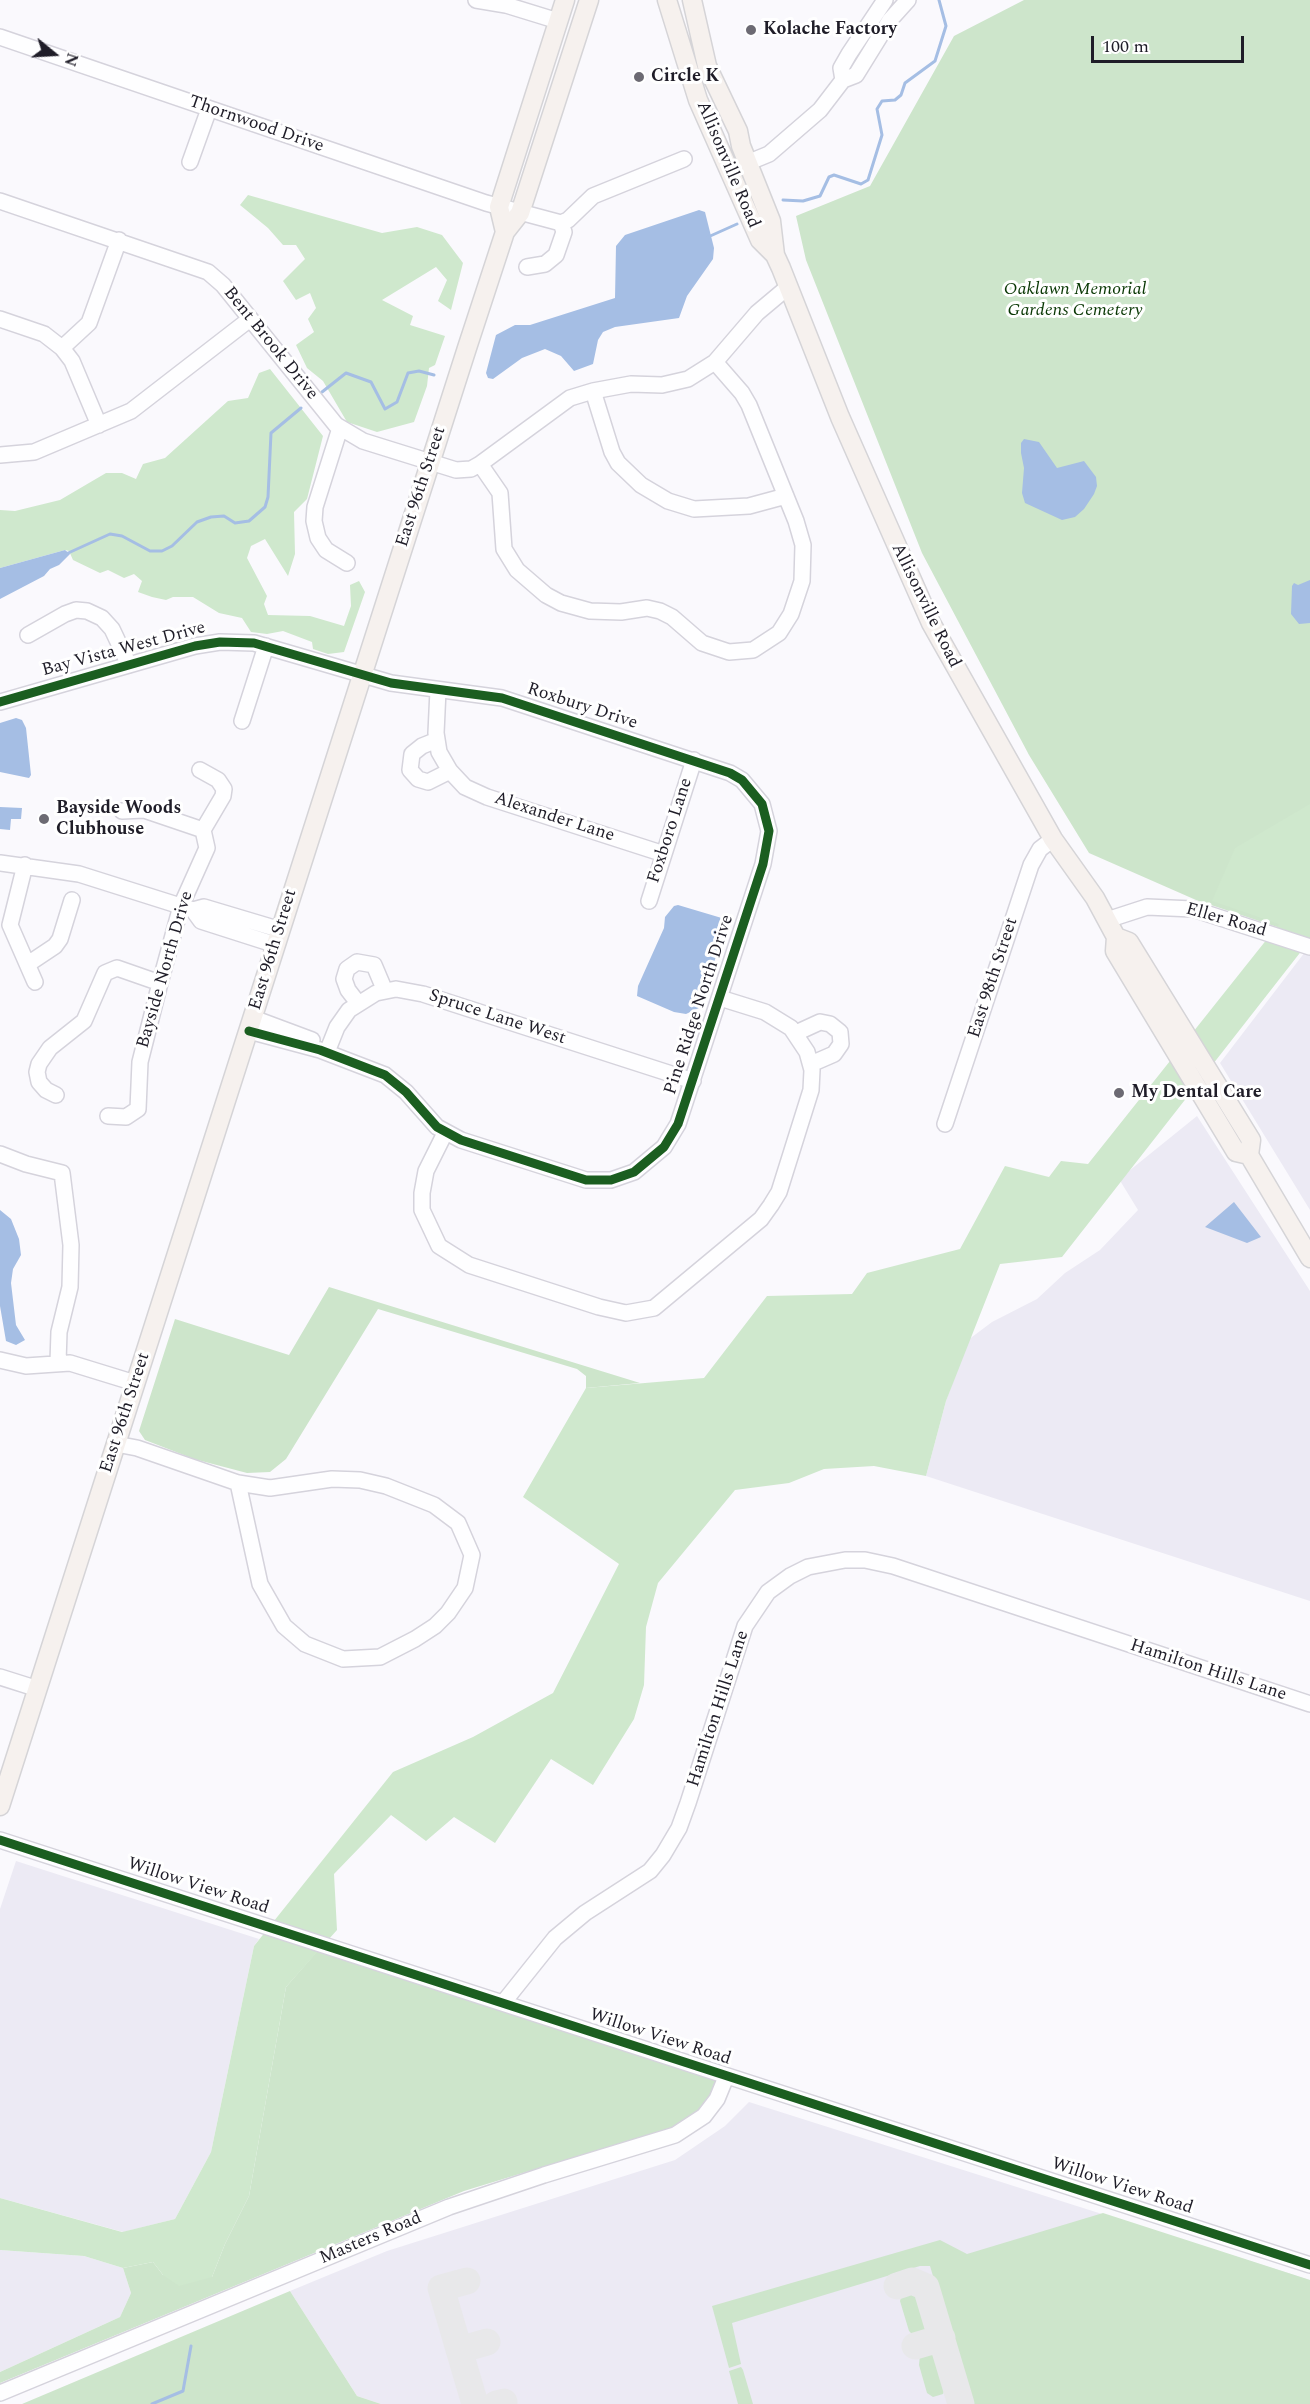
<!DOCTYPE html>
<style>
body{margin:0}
#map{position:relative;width:1310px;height:2404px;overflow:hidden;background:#faf9fd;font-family:Spectral,serif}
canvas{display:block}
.north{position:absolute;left:24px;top:24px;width:60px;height:60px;-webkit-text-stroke:4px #fff;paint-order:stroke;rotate:108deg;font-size:16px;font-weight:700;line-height:24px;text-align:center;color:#1f1d28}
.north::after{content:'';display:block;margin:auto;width:21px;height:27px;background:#1f1d28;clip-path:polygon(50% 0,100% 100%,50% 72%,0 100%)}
.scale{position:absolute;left:1091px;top:36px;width:153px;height:27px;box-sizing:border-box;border:3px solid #1f1d28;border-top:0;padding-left:8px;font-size:18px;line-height:21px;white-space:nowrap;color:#1f1d28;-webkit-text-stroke:4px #fff;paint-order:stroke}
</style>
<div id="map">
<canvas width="1310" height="2404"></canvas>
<div class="north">N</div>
<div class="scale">100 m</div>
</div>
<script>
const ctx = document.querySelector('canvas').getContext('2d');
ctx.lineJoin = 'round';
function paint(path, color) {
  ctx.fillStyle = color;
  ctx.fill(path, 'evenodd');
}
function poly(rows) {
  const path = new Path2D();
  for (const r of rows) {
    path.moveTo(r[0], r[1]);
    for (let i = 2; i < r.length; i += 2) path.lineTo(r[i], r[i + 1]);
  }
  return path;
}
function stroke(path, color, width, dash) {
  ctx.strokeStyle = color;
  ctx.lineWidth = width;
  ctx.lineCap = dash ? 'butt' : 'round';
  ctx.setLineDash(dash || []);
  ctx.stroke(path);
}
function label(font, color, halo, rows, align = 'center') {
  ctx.font = font + ' Spectral,serif';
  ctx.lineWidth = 6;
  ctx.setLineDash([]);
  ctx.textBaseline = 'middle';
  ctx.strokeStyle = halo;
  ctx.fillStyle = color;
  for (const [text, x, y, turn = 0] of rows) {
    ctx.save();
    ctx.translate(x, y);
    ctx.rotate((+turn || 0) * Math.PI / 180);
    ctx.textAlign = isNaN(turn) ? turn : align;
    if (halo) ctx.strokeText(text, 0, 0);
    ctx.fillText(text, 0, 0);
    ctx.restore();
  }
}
const built = poly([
 [1305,952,1310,954,1310,1210,1220,1063],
 [1197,1116,1310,1291,1310,1601,926,1476,946,1401,968,1340,992,1322,1037,1299,1065,1273,1100,1250,1138,1210,1119,1179],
 [16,1861,259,1939,254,1946,211,2152,175,2219,123,2232,0,2198,0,1909],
 [749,2102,1310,2280,1310,2404,381,2404,357,2396,290,2291,387,2251,675,2160,725,2126],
 [0,2250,84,2256,123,2268,131,2293,120,2317,0,2372]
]);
const green = poly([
 [1024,0,1310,0,1310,938,1196,900,1089,853,1029,755,922,553,806,260,796,216,870,186,954,36],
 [329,1287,640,1383,586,1388,586,1376,577,1369,378,1309,286,1459,270,1472,247,1473,194,1459,145,1440,139,1431,175,1319,289,1355],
 [320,1948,716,2079,711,2100,696,2116,673,2127,464,2191,0,2383,0,2372,120,2317,131,2293,123,2268,153,2262,163,2275,212,2277,225,2244,249,2196,286,1987],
 [1103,2213,1310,2280,1310,2404,971,2404,930,2266,920,2266,732,2323,741,2364,729,2368,712,2306,940,2240,967,2254],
 [290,2291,357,2396,381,2404,22,2404],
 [911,2292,919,2296,928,2326,926,2333,914,2336,909,2331,900,2301,902,2295],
 [931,2352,936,2355,946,2386,943,2394,933,2397,927,2393,919,2365,920,2355],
 [741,2367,743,2370,753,2404,738,2404,729,2371]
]);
const forest = poly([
 [248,195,382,233,417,227,442,235,463,263,451,310,438,301,447,280,436,267,382,300,413,316,410,325,445,336,435,365,429,368,427,386,414,422,377,432,347,422,323,381,307,368,296,345,314,332,308,319,316,308,310,293,296,300,283,281,305,259,296,245,283,245,268,228,240,205],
 [270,369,323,436,307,499,294,512,295,554,288,576,265,539,251,546,247,558,267,596,264,604,268,615,310,616,344,626,351,606,350,585,359,581,365,592,344,652,328,654,313,649,312,642,283,631,267,634,251,632,242,618,219,613,193,597,173,597,166,600,152,597,138,592,142,581,134,574,124,578,108,570,100,573,73,560,69,551,65,550,0,568,0,510,15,511,60,500,106,473,122,473,136,479,143,464,165,458,228,401,248,398,259,373],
 [1310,804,1310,940,1062,1257,1000,1264,946,1401,926,1476,874,1466,824,1469,789,1483,735,1490,658,1583,646,1627,644,1685,634,1719,593,1785,551,1759,495,1843,454,1817,426,1841,391,1815,334,1874,337,1930,286,1987,249,2196,225,2244,212,2277,179,2286,163,2275,153,2262,123,2268,84,2256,0,2250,0,2198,122,2232,175,2219,211,2152,254,1946,393,1772,473,1737,553,1693,619,1564,523,1497,586,1388,704,1378,767,1296,852,1294,867,1273,960,1249,1005,1166,1049,1177,1061,1161,1088,1164,1279,924,1212,901,1235,848]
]);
const water = poly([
 [699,210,705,212,714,248,713,259,687,296,679,318,615,327,603,332,598,340,593,364,574,371,561,356,545,349,522,358,493,379,488,378,486,373,496,335,515,325,530,325,615,298,616,246,625,235],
 [1024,439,1039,442,1057,468,1084,461,1096,477,1097,486,1094,494,1084,509,1075,517,1062,520,1025,503,1022,493,1024,468,1021,453,1021,443],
 [65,550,70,554,59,565,50,569,44,576,0,599,0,568],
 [1310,580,1310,623,1299,624,1291,614,1292,586,1294,583,1298,585],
 [16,718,22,720,26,728,31,775,29,778,0,772,0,723],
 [0,807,22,808,21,819,11,819,10,830,0,829],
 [678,905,725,919,726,926,699,1008,686,1014,674,1012,637,996,638,986,664,928,665,917,674,906],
 [1234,1202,1261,1237,1247,1243,1205,1227],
 [0,1210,11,1219,19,1239,21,1255,13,1269,11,1283,16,1325,25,1340,16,1345,6,1341,0,1306]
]);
const stream = poly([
 [783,200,803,201,820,196,829,177,834,175,861,184,868,180,882,135,877,109,882,101,895,100,901,95,905,83,935,61,946,26,939,0],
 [708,237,737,224],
 [322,392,346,373,371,382,385,409,397,402,408,373,419,371,434,375],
 [66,554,110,534,122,536,150,551,162,551,172,546,197,522,211,517,224,516,235,523,249,521,265,507,268,497,271,433,301,408],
 [152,2404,183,2391,191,2346]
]);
const taxiway = poly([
 [467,2281,441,2288,475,2404],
 [897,2286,912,2281,926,2287,961,2404],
 [915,2346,942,2338],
 [459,2350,487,2342],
 [496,2404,504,2402]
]);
const minor = poly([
 [476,0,506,5,558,21],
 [0,37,486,203,561,223],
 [843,80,841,68,849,54,885,0],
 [190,162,209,109],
 [730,170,769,154,820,110,843,80,856,75,890,20,908,0],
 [0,201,208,272,223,285,336,425,363,441,456,470,471,469,480,464,570,398,593,391,631,384,662,385,688,379,715,362,757,313,788,287],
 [527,267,545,264,556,255,564,232,561,223,568,220,593,196,684,159],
 [0,319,44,334,62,348,72,361,99,425],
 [62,348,89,323,119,240],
 [593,391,612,452,618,463,641,485,668,501,694,509,749,506,786,496],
 [340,428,315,507,314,521,318,538,326,550,347,563],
 [0,455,34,452,131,411,250,319],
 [480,464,500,493,504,549,517,570,546,595,561,603,590,611,621,612,647,608,660,611,672,617,702,643,729,652,753,650,779,633,791,614,802,581,803,545,796,521,749,405,742,393,715,362],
 [28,635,65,614,76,610,87,611,102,618,112,629,129,665],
 [438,690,436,733,439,752,450,771,465,787,487,797,664,854],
 [0,702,195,646,220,642,254,643,391,683,502,698,730,773,742,780,762,804,769,831,763,864,678,1124,664,1147,634,1172,611,1180,586,1180,461,1140,437,1127,406,1092,385,1075,320,1050,249,1031],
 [242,721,266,646],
 [437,740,422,746,412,754,410,770,418,779,428,782,450,771],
 [122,811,144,810,203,830],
 [0,863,79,874,193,910,204,907,281,930],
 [649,901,694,760],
 [193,910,201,921,276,945],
 [1107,920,1147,907,1193,909,1310,947],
 [10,925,35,982],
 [10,925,25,865],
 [28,964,55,946,60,939,72,900],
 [358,1003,348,990,344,979,347,969,357,962,374,965,385,991],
 [253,1018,312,1040],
 [796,1033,820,1022,830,1024,840,1032,841,1044,834,1054,811,1064],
 [327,1052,337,1027,349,1010,376,993,396,989,423,994,693,1081],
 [56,1095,46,1090,39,1082,37,1072,39,1064,50,1048,84,1021,105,973,117,968,160,983],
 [108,1116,126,1117,138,1109,140,1062,160,983,181,906,207,848,203,830,223,796,224,789,218,780,200,770],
 [945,1124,1031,865,1040,849,1053,839],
 [445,1133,426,1171,422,1193,422,1210,439,1246,469,1265,599,1307,626,1313,654,1308,761,1219,771,1205,779,1192,811,1090,812,1070,807,1052,791,1028,765,1012,720,998],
 [0,1154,26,1164,62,1173,71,1245,70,1287,59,1332,58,1362],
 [0,1360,26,1366,70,1363,135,1383],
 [116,1444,137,1448,238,1483],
 [332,1479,360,1480,386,1486,434,1505,458,1523,472,1555,465,1588,448,1613,435,1626,415,1639,380,1657,343,1659,305,1644,284,1626,260,1584,238,1483,270,1488,332,1479],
 [0,1677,38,1689],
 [0,1840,1310,2265],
 [503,2003,555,1938,585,1913,650,1871,663,1855,679,1828,688,1803,745,1626,768,1592,790,1576,808,1567,845,1560,865,1560,893,1566,1310,1704],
 [0,2393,449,2207,544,2175,675,2135,704,2116,717,2099,726,2077]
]);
const major = poly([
 [667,0,698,100,760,240,775,255,781,268,840,417,931,623,1053,839,1095,898,1116,937,1115,951,1236,1152,1249,1155],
 [692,0,707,66,738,131,741,146,771,221,775,255],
 [505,232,499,207,565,0],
 [1116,937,1129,942,1251,1140,1249,1155,1310,1258],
 [0,1806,467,348,505,232,520,213,589,0]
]);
const cycleway = poly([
 [0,702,195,646,220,642,254,643,391,683,502,698,730,773,742,780,762,804,769,831,763,864,678,1124,664,1147,634,1172,611,1180,586,1180,461,1140,437,1127,406,1092,385,1075,320,1050,249,1031],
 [0,1840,1310,2265]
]);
const markers = [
 [751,30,6,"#6c6a73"],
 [639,77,6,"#6c6a73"],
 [44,819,6,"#6c6a73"],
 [1119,1093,6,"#6c6a73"]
];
const poiNames = [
 ["Kolache Factory",763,30],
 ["Circle K",651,77],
 ["Bayside Woods",56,809],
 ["Clubhouse",56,830],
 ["My Dental Care",1131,1093]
];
const streetNames = [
 ["Thornwood Drive",256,125,19],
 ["Allisonville Road",727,165,67],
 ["Bent Brook Drive",270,344,51],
 ["East 96th Street",422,487,-72],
 ["Allisonville Road",925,606,64],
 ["Bay Vista West Drive",124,650,-15],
 ["Roxbury Drive",582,707,18],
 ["Alexander Lane",554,818,18],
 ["Foxboro Lane",671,831,-72],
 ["Eller Road",1226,921,16],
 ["East 96th Street",274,950,-73],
 ["Bayside North Drive",166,970,-74],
 ["East 98th Street",994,978,-72],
 ["Pine Ridge North Drive",700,1005,-72],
 ["Spruce Lane West",497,1018,18],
 ["East 96th Street",126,1413,-72],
 ["Hamilton Hills Lane",1208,1671,18],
 ["Hamilton Hills Lane",719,1709,-72],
 ["Willow View Road",198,1887,18],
 ["Willow View Road",660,2038,18],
 ["Willow View Road",1122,2187,18],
 ["Masters Road",371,2239,-23]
];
const parkNames = [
 ["Oaklawn Memorial",1075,290],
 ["Gardens Cemetery",1075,311]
];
paint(built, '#eceaf4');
paint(green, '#cde5cb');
paint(forest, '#cfe8cd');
paint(water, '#a5bee4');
stroke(stream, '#a5bee4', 3);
stroke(taxiway, '#e8e8ea', 27);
stroke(minor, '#d5d3dc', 18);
stroke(major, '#d5d4d7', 21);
stroke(minor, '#fefeff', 15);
stroke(major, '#f6f1ee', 18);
stroke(cycleway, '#1b5e20', 9);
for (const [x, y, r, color] of markers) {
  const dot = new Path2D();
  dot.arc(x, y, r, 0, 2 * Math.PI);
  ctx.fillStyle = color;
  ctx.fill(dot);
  stroke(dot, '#fff', 2);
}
label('bold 18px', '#1f1d28', '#fff', poiNames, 'left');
label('18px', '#1f1d28', '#fff', streetNames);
label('italic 18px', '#083703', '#fff', parkNames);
</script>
